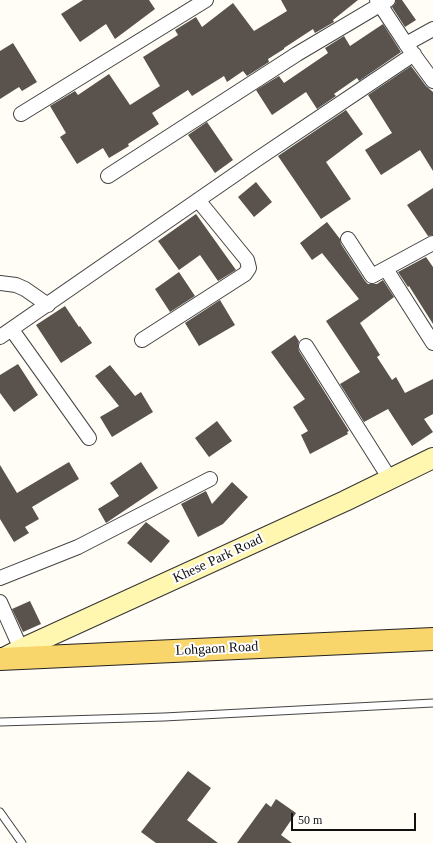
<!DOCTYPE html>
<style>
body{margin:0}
#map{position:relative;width:433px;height:843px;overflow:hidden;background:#fffdf5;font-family:Georgia,serif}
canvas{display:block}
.scale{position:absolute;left:291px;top:813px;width:125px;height:18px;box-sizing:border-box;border:2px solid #111;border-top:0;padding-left:5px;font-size:12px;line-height:14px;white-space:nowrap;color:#111;-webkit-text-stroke:3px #fff;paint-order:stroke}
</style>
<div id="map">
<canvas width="433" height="843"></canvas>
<div class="scale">50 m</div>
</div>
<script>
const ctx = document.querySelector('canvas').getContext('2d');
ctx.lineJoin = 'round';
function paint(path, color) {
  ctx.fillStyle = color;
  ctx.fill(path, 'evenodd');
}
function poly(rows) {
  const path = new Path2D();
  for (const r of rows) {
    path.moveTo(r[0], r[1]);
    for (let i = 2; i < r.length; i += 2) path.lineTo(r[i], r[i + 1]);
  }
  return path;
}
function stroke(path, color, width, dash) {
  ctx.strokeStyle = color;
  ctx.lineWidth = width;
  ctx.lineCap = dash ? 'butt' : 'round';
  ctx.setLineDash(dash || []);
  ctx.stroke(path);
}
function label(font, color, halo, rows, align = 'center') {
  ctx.font = font + ' Georgia,serif';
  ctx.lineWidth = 4;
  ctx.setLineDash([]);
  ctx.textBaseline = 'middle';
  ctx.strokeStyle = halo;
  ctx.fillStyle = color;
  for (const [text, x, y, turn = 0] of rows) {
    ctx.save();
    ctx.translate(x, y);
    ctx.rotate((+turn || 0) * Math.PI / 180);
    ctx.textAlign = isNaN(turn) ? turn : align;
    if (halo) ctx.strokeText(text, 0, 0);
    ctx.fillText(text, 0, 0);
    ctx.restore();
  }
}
const building = poly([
 [83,0,149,0,155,9,115,39,106,24,80,42,61,14],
 [281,0,358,0,333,20,334,22,315,33,313,29,284,48,284,49,268,59,269,62,247,76,243,71,227,82,224,76,192,96,188,90,152,113,159,124,128,144,129,146,109,158,103,148,77,164,60,137,66,133,50,106,75,91,78,95,109,74,130,105,160,86,143,57,178,35,175,30,196,17,202,27,233,3,254,31,287,11],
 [396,0,402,0,416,20,405,27,392,7,395,4],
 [383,24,401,52,359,81,357,78,334,94,336,96,317,109,306,92,272,115,256,90,279,76,284,83,328,53,325,48,344,36,350,46],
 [13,43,37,82,22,91,19,87,0,99,0,51],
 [411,66,426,86,433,92,433,171,420,150,381,175,365,150,392,133,368,95],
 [346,110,363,134,326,162,351,199,321,219,278,156],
 [207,122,233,160,215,173,188,135],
 [256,182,272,202,254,217,238,197],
 [433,188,433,235,428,236,407,205],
 [196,214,236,270,218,281,200,255,179,270,158,241],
 [327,222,340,239,341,244,365,281,368,284,377,284,383,280,394,297,360,323,380,355,377,357,392,380,396,377,405,393,433,379,433,414,424,419,433,432,412,446,388,409,364,422,340,384,360,372,326,321,359,299,322,253,312,260,300,243],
 [426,257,433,267,433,324,409,286,408,287,398,272],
 [179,272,195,296,170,312,155,289],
 [220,300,235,325,199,346,185,323],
 [65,306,79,327,80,326,92,343,61,363,36,325],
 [295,335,299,341,298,346,299,351,349,431,347,432,348,434,310,454,301,435,308,431,293,407,305,399,271,352],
 [18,364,38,395,14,412,0,393,0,375],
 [110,365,135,396,141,392,153,412,112,437,100,417,119,406,95,376],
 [217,421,232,441,209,457,195,438],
 [69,462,79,479,32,507,39,519,25,527,29,533,14,542,0,519,0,465,17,493],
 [141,462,158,488,106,523,98,509,119,496,110,483],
 [232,482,248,497,223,524,198,537,181,504,206,491,212,504],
 [146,522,170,541,151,563,127,543],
 [30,601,41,624,23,632,12,609],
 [188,771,211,788,187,820,218,843,156,843,141,832],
 [276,799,296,813,281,835,292,843,237,843,266,803,271,807]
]);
const lane = poly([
 [0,722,164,717,433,703],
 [0,812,22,843]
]);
const street = poly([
 [377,0,406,44,433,81],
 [406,44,433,29],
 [21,114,206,0],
 [108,176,297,54,388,0],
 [348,239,372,276,433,243],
 [386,269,433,343],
 [0,283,16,285,25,289,48,305],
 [12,330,89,438],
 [0,337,256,160,414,54],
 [142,340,245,274,249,268,247,260,198,200],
 [306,346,390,479],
 [0,578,78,547,210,479],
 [0,602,21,649]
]);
const secondary = poly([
 [2,659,21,649,345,501,433,458]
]);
const primary = poly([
 [0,659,433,639]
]);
const streetNames = [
 ["Khese Park Road",218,559,-25],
 ["Lohgaon Road",217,649,-3]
];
paint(building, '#5a524d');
stroke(lane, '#444', 9);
stroke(street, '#444', 16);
stroke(secondary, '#333', 22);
stroke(primary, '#222', 24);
stroke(lane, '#fff', 7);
stroke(street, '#fff', 14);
stroke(secondary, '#fff6b0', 20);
stroke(primary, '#f9d66b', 22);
label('14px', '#111', '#fff', streetNames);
</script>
